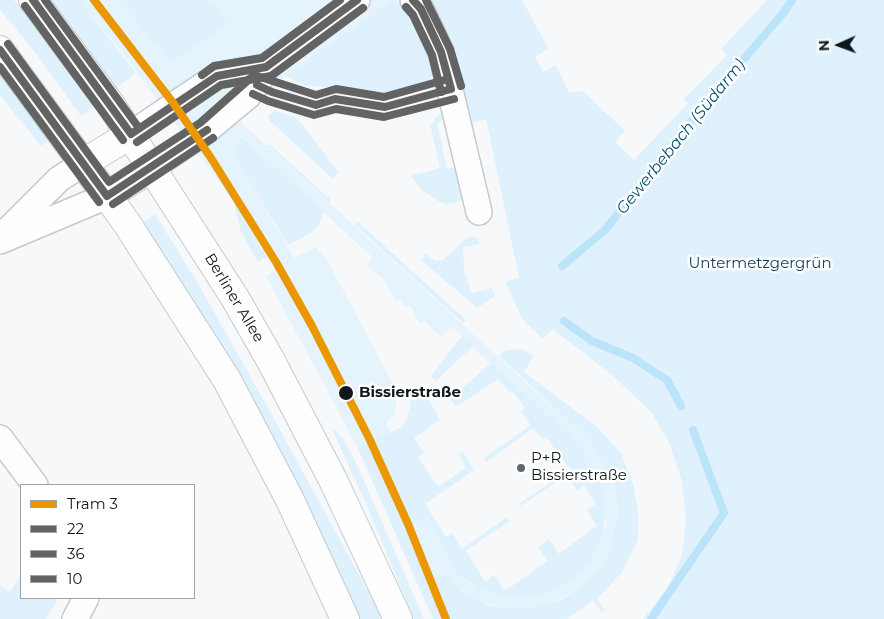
<!DOCTYPE html>
<meta charset="utf-8">
<style>
body{margin:0}
#map{position:relative;width:884px;height:619px;overflow:hidden;background:#f6f8fa;font-family:Montserrat,sans-serif}
canvas{display:block}
.legend{position:absolute;left:20px;top:484px;width:175px;height:115px;box-sizing:border-box;background:#fff;border:1px solid #9fa3a4;margin:0;padding:6px 9px;list-style:none;font-size:15px;color:#10181c}
.legend li{display:flex;align-items:center;gap:10px;height:25px}
.legend b{width:25px;border:1px solid #9fa3a4}
.north{position:absolute;left:814px;top:20px;width:50px;height:50px;-webkit-text-stroke:4px #fff;paint-order:stroke;rotate:268deg;font-size:14px;font-weight:700;line-height:20px;text-align:center;color:#10181c}
.north::after{content:'';display:block;margin:auto;width:18px;height:22px;background:#10181c;clip-path:polygon(50% 0,100% 100%,50% 72%,0 100%)}
</style>
<div id="map">
<canvas width="884" height="619"></canvas>
<ul class="legend">
<li><b style="height:6px;background:#ea9701"></b>Tram 3</li>
<li><b style="height:6px;background:#646363"></b>22</li>
<li><b style="height:6px;background:#646363"></b>36</li>
<li><b style="height:6px;background:#646363"></b>10</li>
</ul>
<div class="north">N</div>
</div>
<script>
const ctx = document.querySelector('canvas').getContext('2d');
ctx.lineJoin = 'round';
function paint(path, color) {
  ctx.fillStyle = color;
  ctx.fill(path, 'evenodd');
}
function poly(rows) {
  const path = new Path2D();
  for (const r of rows) {
    path.moveTo(r[0], r[1]);
    for (let i = 2; i < r.length; i += 2) path.lineTo(r[i], r[i + 1]);
  }
  return path;
}
function stroke(path, color, width, dash) {
  ctx.strokeStyle = color;
  ctx.lineWidth = width;
  ctx.lineCap = dash ? 'butt' : 'round';
  ctx.setLineDash(dash || []);
  ctx.stroke(path);
}
function label(font, color, halo, rows, align = 'center') {
  ctx.font = font + ' Montserrat,sans-serif';
  ctx.lineWidth = 5;
  ctx.setLineDash([]);
  ctx.textBaseline = 'middle';
  ctx.strokeStyle = halo;
  ctx.fillStyle = color;
  for (const [text, x, y, turn = 0] of rows) {
    ctx.save();
    ctx.translate(x, y);
    ctx.rotate((+turn || 0) * Math.PI / 180);
    ctx.textAlign = isNaN(turn) ? turn : align;
    if (halo) ctx.strokeText(text, 0, 0);
    ctx.fillText(text, 0, 0);
    ctx.restore();
  }
}
const built = poly([
 [79,0,118,0,171,59,230,24,207,0,392,0,285,76,266,100,250,106,236,118,587,438,612,478,617,495,618,515,610,549,602,566,581,588,546,605,532,608,505,609,472,598,446,577,433,619,358,448,266,276,275,270,234,202,121,51],
 [242,136,373,258,367,265,384,280,396,302,401,299,405,307,410,305,420,324,424,321,441,337,451,326,584,452,603,486,606,527,601,542,591,561,574,578,548,592,512,598,478,588,467,581,448,563,451,560,390,433,386,421,394,417,396,402,390,391,395,388,326,258,316,247,294,258,235,157]
]);
const green = poly([
 [0,0,14,0,95,106,81,116,37,55,0,9],
 [44,0,79,0,136,73,115,89],
 [118,0,207,0,230,24,171,60],
 [392,0,396,0,409,15,425,45,432,74,430,80,423,88,389,96,375,96,347,88,306,86,285,76],
 [428,0,522,0,548,48,535,57,543,72,556,65,569,93,583,91,625,131,615,142,634,160,688,103,683,100,727,55,721,49,767,0,884,0,884,619,643,619,667,589,682,556,686,519,682,481,669,442,651,412,612,375,553,329,543,339,523,320,505,282,519,277,486,119,468,124],
 [0,71,49,139,41,146,0,95],
 [449,107,451,115,437,124,447,169,463,165,463,197,460,201,448,204,440,202,423,191,411,176,440,168,430,124,435,123,435,118],
 [275,110,296,118,304,126,339,173,333,179,270,121,268,116],
 [241,136,324,211,318,227,311,233,288,245,235,157],
 [269,144,330,199,330,203,267,145],
 [234,202,267,257,258,262,241,232],
 [155,214,196,280,268,408,383,619,358,619,326,545,261,415,221,346,142,223],
 [358,222,466,320,463,323,355,225],
 [474,236,481,244,463,247,464,272,472,293,492,288,495,296,477,308,421,260,425,254,436,261,443,260,466,239],
 [462,336,473,346,436,381,431,376],
 [521,349,534,356,524,372,597,427,621,453,633,484,638,511,638,540,622,572,597,599,605,610,602,612,593,600,567,619,433,619,358,448,402,427,407,419,412,397,424,392,440,420,414,438,424,452,418,457,438,487,466,468,459,455,463,452,474,470,425,504,446,537,452,533,462,549,507,517,509,521,466,551,485,582,494,575,505,591,548,561,538,547,549,539,559,554,597,526,587,510,596,504,584,485,577,490,567,475,520,506,519,504,570,469,546,437,543,439,533,428,486,462,484,458,531,425,521,412,525,408,512,391,509,392,498,379,456,407,450,399,491,363,564,431,584,452,592,464,603,486,605,500,604,534,591,561,574,578,548,592,526,598,512,598,478,588,456,572,448,562,451,560,428,518,411,525,432,578,444,575,466,594,489,605,505,609,532,608,559,601,581,588,602,566,610,549,618,515,617,495,612,478,587,438,498,355,507,350],
 [331,427,343,438,358,467,424,619,414,619,364,499],
 [21,575,21,598,59,598,45,619,0,619,0,585,10,592]
]);
const stream = poly([
 [562,266,605,230,684,130,784,12,792,0],
 [564,321,592,341,633,358,667,380,681,406],
 [651,619,724,513,693,430]
]);
const minor = poly([
 [413,0,421,9,441,52,479,212],
 [131,134,217,76,266,67,357,0],
 [153,167,206,131,248,96,263,75,266,67],
 [2,236,59,179,84,163],
 [0,241,107,196],
 [0,438,35,485],
 [75,619,86,598]
]);
const secondary = poly([
 [33,0,111,105,235,298,271,361,333,480,398,619],
 [0,50,126,222,227,380,290,500,345,619],
 [84,163,131,134],
 [107,196,153,167]
]);
const bus1 = poly([
 [33,0,131,134],
 [413,0,421,9,441,52,451,89],
 [0,50,107,196],
 [257,85,272,92,316,105,335,99,385,107,451,89],
 [131,134,217,76,266,67,357,0],
 [107,196,207,130]
]);
const bus2 = poly([
 [25,6,123,140],
 [406,7,413,15,432,55,441,92],
 [0,67,99,202],
 [253,94,268,101,314,115,336,109,384,117,454,99],
 [137,142,221,85,271,76,363,8],
 [113,204,213,138]
]);
const bus3 = poly([
 [45,0,139,128],
 [426,0,450,49,461,86],
 [8,44,109,182,200,123,254,75,316,95,336,89,384,97,448,79],
 [202,75,214,66,262,58,340,0]
]);
const tram1 = poly([
 [94,0,174,104,211,158,276,262,312,326,369,438,408,524,446,619]
]);
const markers = [
 [346,393,8,"#10181c"],
 [521,468,5,"#60666a"]
];
const parkNames = [
 ["Untermetzgergrün",760,264]
];
const streetNames = [
 ["Berliner Allee",234,298,59]
];
const stopNames = [
 ["Bissierstraße",359,393]
];
const poiNames = [
 ["P+R",531,459],
 ["Bissierstraße",531,476]
];
const waterNames = [
 ["Gewerbebach (Südarm)",681,137,-51]
];
paint(built, '#e5f3fc');
paint(green, '#def1fc');
stroke(stream, '#bbe4fb', 8);
stroke(minor, '#c5cace', 28);
stroke(secondary, '#c5cace', 30);
stroke(minor, '#fefefe', 25);
stroke(secondary, '#fefefe', 28);
stroke(bus1, '#646363', 8);
stroke(bus2, '#646363', 8);
stroke(bus3, '#646363', 8);
stroke(tram1, '#ea9701', 8);
for (const [x, y, r, color] of markers) {
  const dot = new Path2D();
  dot.arc(x, y, r, 0, 2 * Math.PI);
  ctx.fillStyle = color;
  ctx.fill(dot);
  stroke(dot, '#fff', 2);
}
label('15px', '#124157', '#fff', parkNames);
label('15px', '#10181c', '#fff', streetNames);
label('bold 15px', '#10181c', '#fff', stopNames, 'left');
label('15px', '#10181c', '#fff', poiNames, 'left');
label('italic 16px', '#065271', '#fff', waterNames);
</script>
